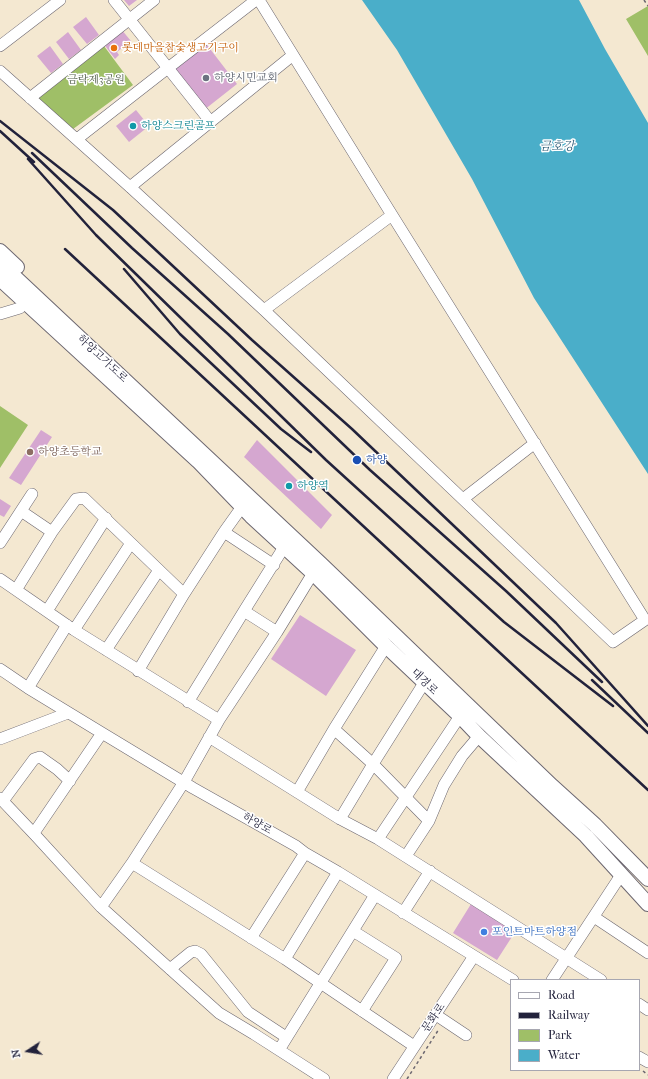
<!DOCTYPE html>
<meta charset="utf-8">
<style>
body{margin:0}
#map{position:relative;width:648px;height:1079px;overflow:hidden;background:#f4e8d1;font-family:"IM FELL French Canon",serif}
canvas{display:block}
.legend{position:absolute;left:510px;top:979px;width:130px;height:92px;box-sizing:border-box;background:#fff;border:1px solid #a7a7b1;margin:0;padding:5px 7px;list-style:none;font-size:12px;color:#22223b}
.legend li{display:flex;align-items:center;gap:8px;height:20px}
.legend b{width:20px;border:1px solid #a7a7b1}
.north{position:absolute;left:8px;top:1031px;width:40px;height:40px;-webkit-text-stroke:3px #fff;paint-order:stroke;rotate:258deg;font-size:11px;font-weight:700;line-height:16px;text-align:center;color:#22223b}
.north::after{content:'';display:block;margin:auto;width:14px;height:18px;background:#22223b;clip-path:polygon(50% 0,100% 100%,50% 72%,0 100%)}
</style>
<div id="map">
<canvas width="648" height="1079"></canvas>
<ul class="legend">
<li><b style="height:5px;background:#fff"></b>Road</li>
<li><b style="height:5px;background:#22223b"></b>Railway</li>
<li><b style="height:11px;background:#9fbf67"></b>Park</li>
<li><b style="height:11px;background:#4aaec9"></b>Water</li>
</ul>
<div class="north">N</div>
</div>
<script>
const ctx = document.querySelector('canvas').getContext('2d');
ctx.lineJoin = 'round';
function paint(path, color) {
  ctx.fillStyle = color;
  ctx.fill(path, 'evenodd');
}
function poly(rows) {
  const path = new Path2D();
  for (const r of rows) {
    path.moveTo(r[0], r[1]);
    for (let i = 2; i < r.length; i += 2) path.lineTo(r[i], r[i + 1]);
  }
  return path;
}
function stroke(path, color, width, dash) {
  ctx.strokeStyle = color;
  ctx.lineWidth = width;
  ctx.lineCap = dash ? 'butt' : 'round';
  ctx.setLineDash(dash || []);
  ctx.stroke(path);
}
function label(font, color, halo, rows, align = 'center') {
  ctx.font = font + ' "IM FELL French Canon","Noto Serif KR",serif';
  ctx.lineWidth = 3;
  ctx.setLineDash([]);
  ctx.textBaseline = 'middle';
  ctx.strokeStyle = halo;
  ctx.fillStyle = color;
  for (const [text, x, y, turn = 0] of rows) {
    ctx.save();
    ctx.translate(x, y);
    ctx.rotate((+turn || 0) * Math.PI / 180);
    ctx.textAlign = isNaN(turn) ? turn : align;
    if (halo) ctx.strokeText(text, 0, 0);
    ctx.fillText(text, 0, 0);
    ctx.restore();
  }
}
const green = poly([
 [648,6,648,56,626,19],
 [101,42,133,85,69,132,30,98],
 [0,406,28,425,0,468]
]);
const water = poly([
 [362,0,579,0,605,49,648,123,648,474,534,298,472,179,397,50]
]);
const building = poly([
 [124,0,137,0,129,6],
 [86,17,99,35,87,44,73,27],
 [121,29,131,41,117,52,119,55,115,59,103,43],
 [68,32,81,50,69,59,56,42],
 [204,41,237,84,204,110,175,72,176,63],
 [50,46,63,64,51,73,37,56],
 [136,110,149,126,129,142,116,126],
 [41,430,52,437,21,485,9,478],
 [257,440,332,515,321,529,244,457],
 [0,499,11,506,4,517,0,515],
 [300,615,356,650,326,696,271,659],
 [471,904,515,932,497,960,453,933]
]);
const path = poly([
 [644,0,648,6],
 [643,1071,648,1075],
 [407,1079,439,1029]
]);
const minor = poly([
 [114,0,210,121],
 [0,46,60,0],
 [0,71,130,187,264,310,613,642,645,620,392,215,259,0],
 [30,98,154,0],
 [77,139,168,68,256,0],
 [130,187,293,55],
 [264,310,392,215],
 [0,314,20,308],
 [463,499,535,443],
 [52,532,76,499,84,498,184,594],
 [224,532,274,565],
 [0,543,32,494],
 [0,579,74,630,219,720],
 [16,590,52,532,21,511],
 [47,611,106,518],
 [244,611,277,632],
 [74,630,131,543],
 [106,650,159,570],
 [0,669,28,688,102,733,193,788,296,846,305,853,338,872,513,980],
 [138,671,184,594,224,532,239,511],
 [28,688,67,625],
 [188,702,244,611,284,547],
 [334,729,373,764,429,821],
 [209,737,340,819,378,839,601,980],
 [0,739,68,713],
 [297,792,334,729,386,646],
 [0,798,36,836,101,907,219,1013,254,1034,324,1079],
 [3,801,34,759,40,757,57,769,70,781],
 [340,819,373,764,424,683],
 [34,833,102,733],
 [378,839,460,716],
 [406,856,429,821,444,785,462,756,479,736],
 [132,863,285,959,414,1046],
 [101,907,132,863,184,782,219,720,277,632,313,573,318,567],
 [403,913,430,871],
 [594,917,648,953],
 [353,931,396,958,362,1011],
 [251,938,305,853],
 [285,959,338,872],
 [170,969,191,952,195,951,201,954,248,1012,286,1037],
 [552,980,621,875],
 [639,1004,648,1010],
 [436,1015,466,1035],
 [279,1050,375,895],
 [639,1057,648,1062],
 [393,1079,474,956]
]);
const major = poly([
 [0,251,17,267],
 [0,263,321,564,552,786,595,825,648,879],
 [0,279,198,461,251,516,313,573,386,646,460,716,479,736,586,836,648,904]
]);
const rail = poly([
 [0,121,113,210,252,340,352,429,556,623,648,726],
 [0,131,34,162],
 [32,153,132,248,228,334,370,470,506,591,602,682],
 [28,159,96,235,326,460,504,622,613,706],
 [65,249,403,563,648,790],
 [124,269,180,334,281,429,311,452],
 [592,680,648,733]
]);
const markers = [
 [114,48,4,"#e8710a"],
 [206,78,4,"#6b7280"],
 [133,126,4,"#0f9aa8"],
 [30,452,4,"#8d6e63"],
 [357,460,5,"#1a4fb4"],
 [289,486,4,"#0f9aa8"],
 [484,932,4,"#3f7fe0"]
];
const foodNames = [
 ["롯데마을참숯생고기구이",122,48]
];
const worshipNames = [
 ["하양시민교회",214,78]
];
const parkNames = [
 ["금락제3공원",96,80]
];
const cultureNames = [
 ["하양스크린골프",141,126],
 ["하양역",297,486]
];
const streetNames = [
 ["하양고가도로",102,359,43],
 ["대경로",424,682,44],
 ["하양로",257,824,29],
 ["문화로",434,1018,-56]
];
const educationNames = [
 ["하양초등학교",38,452]
];
const transitNames = [
 ["하양",366,460]
];
const shopNames = [
 ["포인트마트하양점",492,932]
];
const waterNames = [
 ["금호강",557,147]
];
paint(green, '#9fbf67');
paint(water, '#4aaec9');
paint(building, '#d5a7d0');
stroke(minor, '#6c6770', 12);
stroke(major, '#6c6770', 16);
stroke(path, '#6c6770', 1.5, [3, 3]);
stroke(minor, '#fff', 11);
stroke(major, '#fff', 14);
stroke(rail, '#22223b', 2.5);
for (const [x, y, r, color] of markers) {
  const dot = new Path2D();
  dot.arc(x, y, r, 0, 2 * Math.PI);
  ctx.fillStyle = color;
  ctx.fill(dot);
  stroke(dot, '#fff', 1.5);
}
label('11px', '#c56008', '#fff', foodNames, 'left');
label('11px', '#5b616d', '#fff', worshipNames, 'left');
label('11px', '#54614d', '#fff', parkNames);
label('11px', '#0d838f', '#fff', cultureNames, 'left');
label('11px', '#22223b', '#fff', streetNames);
label('11px', '#785e54', '#fff', educationNames, 'left');
label('11px', '#164399', '#fff', transitNames, 'left');
label('11px', '#366cbe', '#fff', shopNames, 'left');
label('italic 12px', '#34617b', '#fff', waterNames);
</script>
